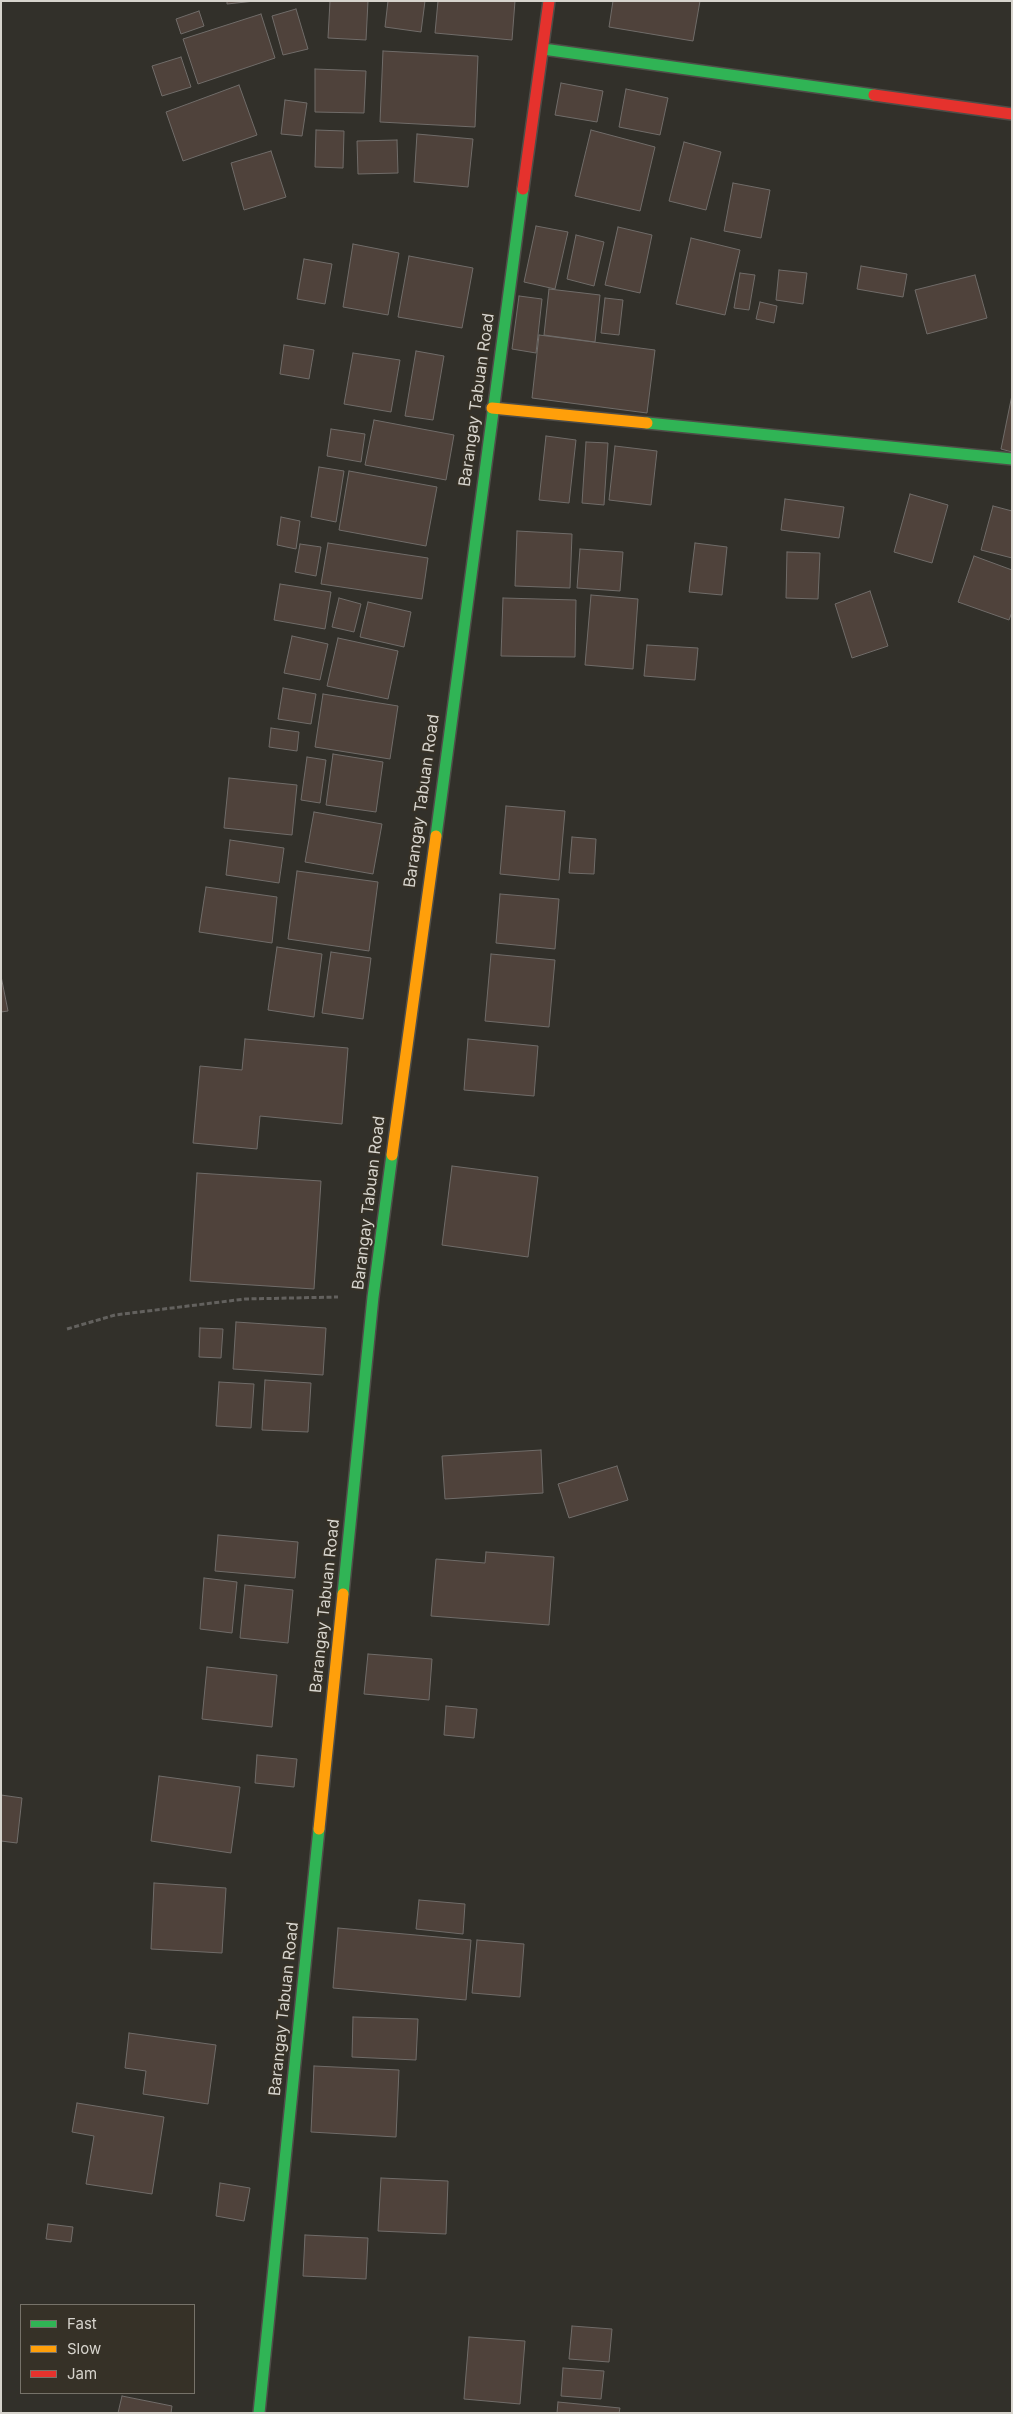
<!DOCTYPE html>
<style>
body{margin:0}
#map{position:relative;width:1013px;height:2414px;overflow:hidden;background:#32302a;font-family:Inter,sans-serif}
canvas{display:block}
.frame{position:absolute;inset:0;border:2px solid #d7d4cd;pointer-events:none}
.legend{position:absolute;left:20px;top:2304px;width:175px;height:90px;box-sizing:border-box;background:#363127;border:1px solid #767269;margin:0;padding:6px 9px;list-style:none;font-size:15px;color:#d7d4cd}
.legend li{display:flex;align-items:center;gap:10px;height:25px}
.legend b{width:25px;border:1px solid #767269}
</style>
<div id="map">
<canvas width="1013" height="2414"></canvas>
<div class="frame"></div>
<ul class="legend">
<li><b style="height:6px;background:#30b455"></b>Fast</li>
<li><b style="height:6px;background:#ff9f0a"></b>Slow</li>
<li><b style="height:6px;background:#e5322d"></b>Jam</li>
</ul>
</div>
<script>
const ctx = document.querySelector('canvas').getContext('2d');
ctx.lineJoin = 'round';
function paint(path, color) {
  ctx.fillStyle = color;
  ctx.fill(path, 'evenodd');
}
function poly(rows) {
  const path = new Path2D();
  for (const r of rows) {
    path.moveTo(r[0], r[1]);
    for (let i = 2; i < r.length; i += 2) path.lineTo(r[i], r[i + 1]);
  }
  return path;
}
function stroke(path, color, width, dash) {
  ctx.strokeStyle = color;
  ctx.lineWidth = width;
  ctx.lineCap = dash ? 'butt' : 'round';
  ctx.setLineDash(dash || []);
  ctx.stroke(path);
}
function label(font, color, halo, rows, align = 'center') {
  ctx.font = font + ' Inter,sans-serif';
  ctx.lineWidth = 4;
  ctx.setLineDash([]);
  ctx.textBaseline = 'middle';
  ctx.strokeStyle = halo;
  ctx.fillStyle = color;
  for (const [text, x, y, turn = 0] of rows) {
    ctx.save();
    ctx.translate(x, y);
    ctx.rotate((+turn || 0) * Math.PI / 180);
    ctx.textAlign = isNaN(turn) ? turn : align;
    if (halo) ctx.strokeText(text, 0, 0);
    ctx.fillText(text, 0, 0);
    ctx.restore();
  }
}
const building = poly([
 [227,1,255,1,227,4,227,1],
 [330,1,368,1,366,40,328,38,330,1],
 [388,1,425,1,421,32,385,27,388,1],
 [438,1,515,1,512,40,435,33,438,1],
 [613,1,700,1,693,41,609,27,613,1],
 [296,9,308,49,283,55,272,16,296,9],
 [199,11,204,26,181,34,176,19,199,11],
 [261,14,275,58,198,84,183,39,261,14],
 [383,51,478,56,475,127,380,122,383,51],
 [181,57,191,87,162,96,152,66,181,57],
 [315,69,366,71,364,113,315,112,315,69],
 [561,83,603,91,597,122,555,115,561,83],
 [239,85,257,135,183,161,166,112,239,85],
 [626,89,668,98,660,135,619,127,626,89],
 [285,100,307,103,302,136,281,134,285,100],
 [316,130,344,131,343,168,315,167,316,130],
 [591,130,655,147,640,211,575,196,591,130],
 [417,134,473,139,468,187,414,182,417,134],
 [397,140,398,173,358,174,357,141,397,140],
 [684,142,721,152,706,210,669,201,684,142],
 [271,151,286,197,244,210,231,163,271,151],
 [733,183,770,190,761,238,724,231,733,183],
 [536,226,568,232,555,289,524,282,536,226],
 [618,227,652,235,640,293,605,285,618,227],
 [576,235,604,242,594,286,567,279,576,235],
 [691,238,740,250,725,315,676,304,691,238],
 [353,244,399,253,388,315,343,307,353,244],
 [409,256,473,268,462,328,398,317,409,256],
 [304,259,332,264,325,304,297,299,304,259],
 [861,266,907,274,903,297,857,289,861,266],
 [779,270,807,273,803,304,776,300,779,270],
 [740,273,755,275,749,310,734,308,740,273],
 [975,275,987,318,927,334,915,290,975,275],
 [549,289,600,295,595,342,544,335,549,289],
 [519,296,542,299,536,353,512,349,519,296],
 [605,298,623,300,619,335,601,333,605,298],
 [760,302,777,306,774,323,756,319,760,302],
 [539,335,655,350,647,413,532,398,539,335],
 [284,345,314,350,309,379,280,374,284,345],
 [416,351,444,356,433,420,405,416,416,351],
 [353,353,400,360,391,412,344,404,353,353],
 [1012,395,1012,452,1001,449,1012,395],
 [374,420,454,435,446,480,365,465,374,420],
 [331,429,365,434,361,462,327,456,331,429],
 [546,436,576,440,569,503,539,500,546,436],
 [586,442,608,443,604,505,582,503,586,442],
 [615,446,657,451,651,505,609,500,615,446],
 [319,467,344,471,336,522,311,517,319,467],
 [349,471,437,487,426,546,339,530,349,471],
 [910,494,948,505,932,563,894,552,910,494],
 [785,499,844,507,839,538,781,530,785,499],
 [993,506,1012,511,1012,558,981,550,993,506],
 [281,517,300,521,296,549,277,545,281,517],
 [517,531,572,534,570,588,515,586,517,531],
 [328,543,428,558,422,599,321,584,328,543],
 [695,543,727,547,722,595,689,592,695,543],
 [300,544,321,547,316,576,295,572,300,544],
 [580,549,623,552,620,591,577,588,580,549],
 [787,552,820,553,818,599,786,598,787,552],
 [974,556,1012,570,1012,612,1009,620,958,602,974,556],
 [280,584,331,592,325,629,274,620,280,584],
 [870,591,888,646,852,658,835,604,870,591],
 [591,595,638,599,633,669,585,665,591,595],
 [339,598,361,604,354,632,332,627,339,598],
 [503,598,576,600,575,657,501,656,503,598],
 [368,602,411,612,404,647,360,637,368,602],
 [292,636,328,644,320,680,284,673,292,636],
 [338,638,398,651,388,699,327,686,338,638],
 [647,645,698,648,695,680,644,676,647,645],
 [283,688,316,694,311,724,278,719,283,688],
 [323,694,398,706,390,759,315,747,323,694],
 [271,728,299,732,297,751,269,747,271,728],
 [333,754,383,762,376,812,326,805,333,754],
 [307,757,326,760,320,803,301,800,307,757],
 [229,778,297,785,292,835,224,828,229,778],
 [506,806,565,811,559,880,500,874,506,806],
 [314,812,382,824,373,874,305,862,314,812],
 [572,837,596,839,594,874,569,873,572,837],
 [230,840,284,848,279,883,226,875,230,840],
 [297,871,378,882,369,951,288,939,297,871],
 [206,887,277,897,272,943,199,932,206,887],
 [500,894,559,899,555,949,496,943,500,894],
 [277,947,322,954,314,1017,268,1010,277,947],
 [331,952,371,958,363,1019,322,1013,331,952],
 [491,954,555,960,549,1027,485,1021,491,954],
 [1,976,8,1011,1,1012,1,976],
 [245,1039,348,1048,342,1124,260,1116,257,1149,193,1143,200,1066,242,1070,245,1039],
 [468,1039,538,1046,534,1096,464,1090,468,1039],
 [452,1166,538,1177,528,1257,442,1245,452,1166],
 [197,1173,321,1181,314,1289,190,1281,197,1173],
 [236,1322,326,1328,323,1375,233,1369,236,1322],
 [200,1328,223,1329,221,1358,199,1357,200,1328],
 [265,1380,311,1383,308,1432,262,1430,265,1380],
 [219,1382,254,1384,251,1428,216,1426,219,1382],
 [541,1450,543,1493,445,1499,442,1456,541,1450],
 [617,1466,628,1500,569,1518,558,1484,617,1466],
 [218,1535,298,1542,295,1578,215,1571,218,1535],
 [486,1552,554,1557,549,1625,431,1616,436,1559,485,1563,486,1552],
 [204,1578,237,1582,232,1633,200,1629,204,1578],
 [245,1585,293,1590,288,1643,240,1638,245,1585],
 [368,1654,432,1659,429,1700,364,1694,368,1654],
 [207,1667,277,1675,272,1727,202,1719,207,1667],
 [446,1706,477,1709,474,1738,444,1735,446,1706],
 [257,1755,297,1759,294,1787,255,1783,257,1755],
 [159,1776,240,1787,231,1853,151,1841,159,1776],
 [1,1795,22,1798,17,1843,1,1841,1,1795],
 [154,1883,226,1888,222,1953,151,1949,154,1883],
 [419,1900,465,1904,463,1934,416,1929,419,1900],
 [338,1928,471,1940,466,2000,333,1988,338,1928],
 [477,1940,524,1944,520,1997,472,1993,477,1940],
 [353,2017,418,2019,416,2060,352,2057,353,2017],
 [129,2033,216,2045,208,2104,143,2094,146,2071,125,2068,129,2033],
 [314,2066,399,2070,396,2137,311,2132,314,2066],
 [77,2103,164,2117,152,2194,86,2184,94,2136,72,2132,77,2103],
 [381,2178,448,2181,446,2234,378,2231,381,2178],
 [220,2183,250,2188,244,2221,216,2216,220,2183],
 [48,2224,73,2227,71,2242,46,2239,48,2224],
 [305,2235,368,2238,366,2279,303,2276,305,2235],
 [572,2326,612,2329,609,2362,569,2359,572,2326],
 [469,2337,525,2341,520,2404,464,2399,469,2337],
 [563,2368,604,2371,601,2399,561,2396,563,2368],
 [122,2396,172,2406,171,2413,118,2413,122,2396],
 [558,2402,620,2408,619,2413,557,2413,558,2402]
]);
const path = poly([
 [67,1329,115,1315,245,1299,338,1297]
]);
const fast = poly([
 [543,49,874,95],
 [647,423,1012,459],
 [436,836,523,189],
 [343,1594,373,1297,392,1155],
 [259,2413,319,1829]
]);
const slow = poly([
 [492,408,647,423],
 [392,1155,436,836],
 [319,1829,343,1594]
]);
const jam = poly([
 [874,95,1012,114],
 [523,189,549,1]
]);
const streetNames = [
 ["Barangay Tabuan Road",477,400,-82],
 ["Barangay Tabuan Road",422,801,-82],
 ["Barangay Tabuan Road",369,1203,-83],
 ["Barangay Tabuan Road",325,1606,-84],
 ["Barangay Tabuan Road",284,2009,-84]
];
paint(building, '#4f423b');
stroke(building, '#706c69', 1);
stroke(fast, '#4f4d48', 14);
stroke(slow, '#4f4d48', 14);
stroke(jam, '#4f4d48', 14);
stroke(path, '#63615e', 3, [5, 2.5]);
stroke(fast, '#30b455', 11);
stroke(slow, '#ff9f0a', 11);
stroke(jam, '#e5322d', 11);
label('16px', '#d7d4cd', '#363127', streetNames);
</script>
